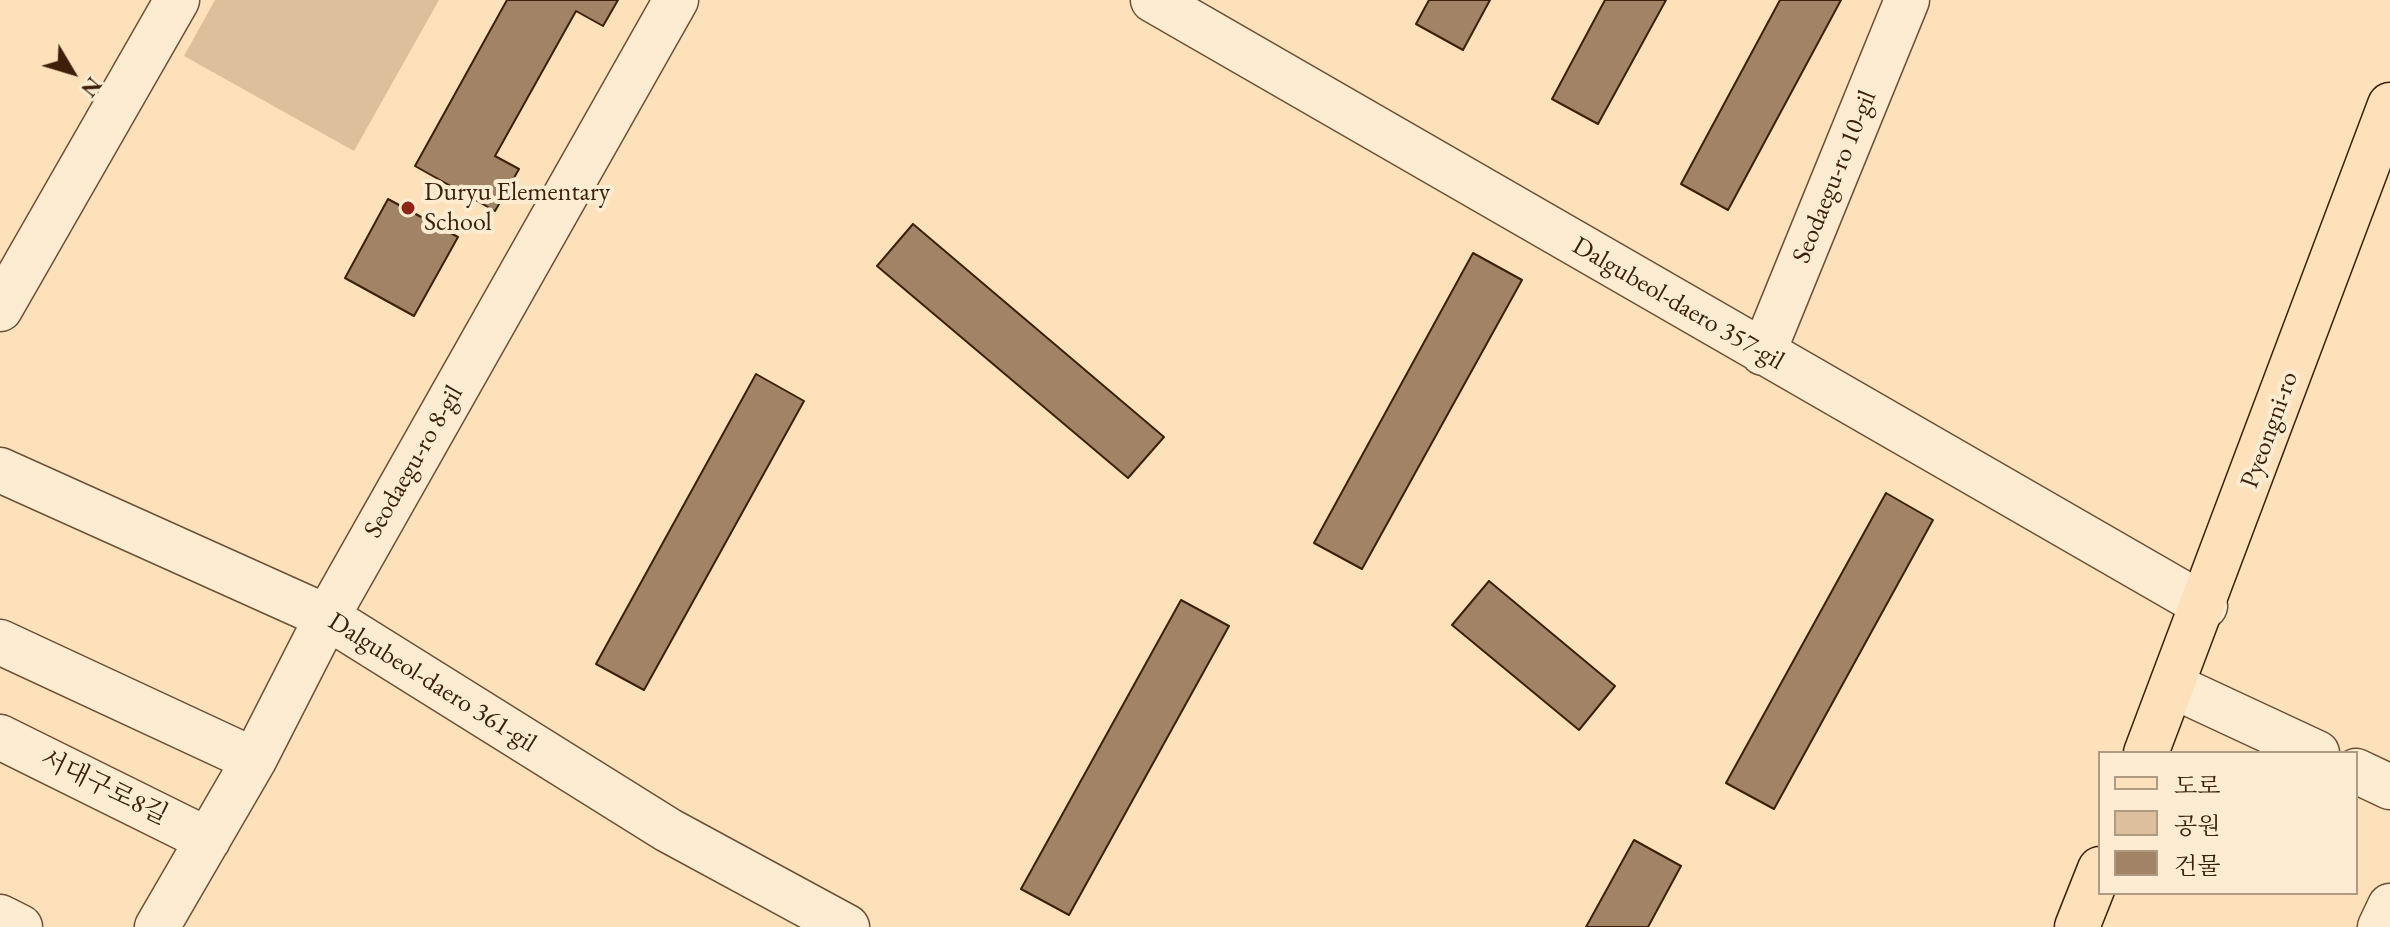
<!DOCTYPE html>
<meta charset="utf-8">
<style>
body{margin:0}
#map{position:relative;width:2390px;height:927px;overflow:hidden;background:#fce1ba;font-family:"EB Garamond","Noto Serif KR",serif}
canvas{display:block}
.legend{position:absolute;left:2098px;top:751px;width:260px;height:144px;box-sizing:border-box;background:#fdecd2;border:2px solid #b09a82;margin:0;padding:10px 14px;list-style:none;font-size:24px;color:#3d2009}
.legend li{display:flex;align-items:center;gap:16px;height:40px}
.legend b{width:40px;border:2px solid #b09a82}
.north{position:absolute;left:32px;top:32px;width:80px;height:80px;-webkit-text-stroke:6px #fdecd2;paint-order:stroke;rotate:128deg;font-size:22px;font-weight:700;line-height:32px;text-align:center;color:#3d2009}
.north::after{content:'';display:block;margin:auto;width:28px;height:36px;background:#3d2009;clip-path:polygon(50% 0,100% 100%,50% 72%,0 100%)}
</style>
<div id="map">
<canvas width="2390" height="927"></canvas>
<ul class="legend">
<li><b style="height:10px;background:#fce1ba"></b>도로</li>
<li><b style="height:22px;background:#dcc09c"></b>공원</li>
<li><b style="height:22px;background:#a08465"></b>건물</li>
</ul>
<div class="north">N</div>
</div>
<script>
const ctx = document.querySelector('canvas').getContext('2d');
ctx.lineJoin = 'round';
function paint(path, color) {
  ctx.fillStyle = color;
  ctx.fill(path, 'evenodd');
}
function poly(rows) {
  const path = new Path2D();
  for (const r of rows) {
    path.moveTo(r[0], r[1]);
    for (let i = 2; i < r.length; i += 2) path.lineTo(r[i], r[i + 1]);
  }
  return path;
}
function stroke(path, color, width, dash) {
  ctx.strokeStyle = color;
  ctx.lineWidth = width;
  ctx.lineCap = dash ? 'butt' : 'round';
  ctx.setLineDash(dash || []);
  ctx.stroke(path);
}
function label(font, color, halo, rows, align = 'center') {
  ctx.font = font + ' "EB Garamond","Noto Serif KR",serif';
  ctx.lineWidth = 8;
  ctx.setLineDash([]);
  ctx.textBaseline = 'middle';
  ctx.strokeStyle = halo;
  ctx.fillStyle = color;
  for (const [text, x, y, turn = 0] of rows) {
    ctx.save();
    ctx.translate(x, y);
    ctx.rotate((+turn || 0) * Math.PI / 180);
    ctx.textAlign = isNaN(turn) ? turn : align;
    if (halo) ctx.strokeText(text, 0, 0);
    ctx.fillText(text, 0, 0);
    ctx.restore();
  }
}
const green = poly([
 [215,0,439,0,354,151,184,56]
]);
const building = poly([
 [507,0,618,0,603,26,576,11,495,156,519,169,495,211,415,166,507,0],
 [1429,0,1490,0,1463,50,1416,24,1429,0],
 [1605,0,1666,0,1598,124,1552,99,1605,0],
 [1780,0,1841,0,1728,210,1681,184,1780,0],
 [388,199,458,237,414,316,345,278,388,199],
 [913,224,1164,437,1128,478,877,266,913,224],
 [1473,253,1522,280,1362,569,1314,543,1473,253],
 [756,374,804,401,644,690,596,664,756,374],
 [1886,493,1933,520,1774,809,1726,783,1886,493],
 [1489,581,1615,686,1579,730,1452,625,1489,581],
 [1181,600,1229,626,1069,915,1021,889,1181,600],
 [1634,840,1681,866,1648,927,1586,927,1634,840]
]);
const minor = poly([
 [1153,0,2205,606],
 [0,309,177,0],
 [1763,353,1907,0],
 [0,470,327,617,668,830,847,927],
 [0,642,254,760],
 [2173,686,2317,753],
 [0,737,208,840],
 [2356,771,2390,787],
 [0,917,20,927],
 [157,927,254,760,327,617,676,0],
 [2380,927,2390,906]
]);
const major = poly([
 [2146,753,2390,105],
 [2077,927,2100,869]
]);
const markers = [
 [408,208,8,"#8f2418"]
];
const streetNames = [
 ["Seodaegu-ro 10-gil",1835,177,-68],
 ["Dalgubeol-daero 357-gil",1678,304,30],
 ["Pyeongni-ro",2270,430,-70],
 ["Seodaegu-ro 8-gil",414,462,-60],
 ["Dalgubeol-daero 361-gil",432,683,32],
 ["서대구로8길",104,788,26]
];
const poiNames = [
 ["Duryu Elementary",424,193],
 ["School",424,223]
];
paint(green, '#dcc09c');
paint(building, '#a08465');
stroke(building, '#3d2009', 2);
stroke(minor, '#6d5035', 47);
stroke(major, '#3d2009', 47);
stroke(minor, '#fdecd2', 44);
stroke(major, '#fce1ba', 44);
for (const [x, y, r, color] of markers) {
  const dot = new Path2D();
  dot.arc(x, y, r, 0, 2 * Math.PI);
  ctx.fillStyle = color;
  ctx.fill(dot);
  stroke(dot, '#fdecd2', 3);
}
label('26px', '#3d2009', '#fdecd2', streetNames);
label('26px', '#3d2009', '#fdecd2', poiNames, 'left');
</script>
